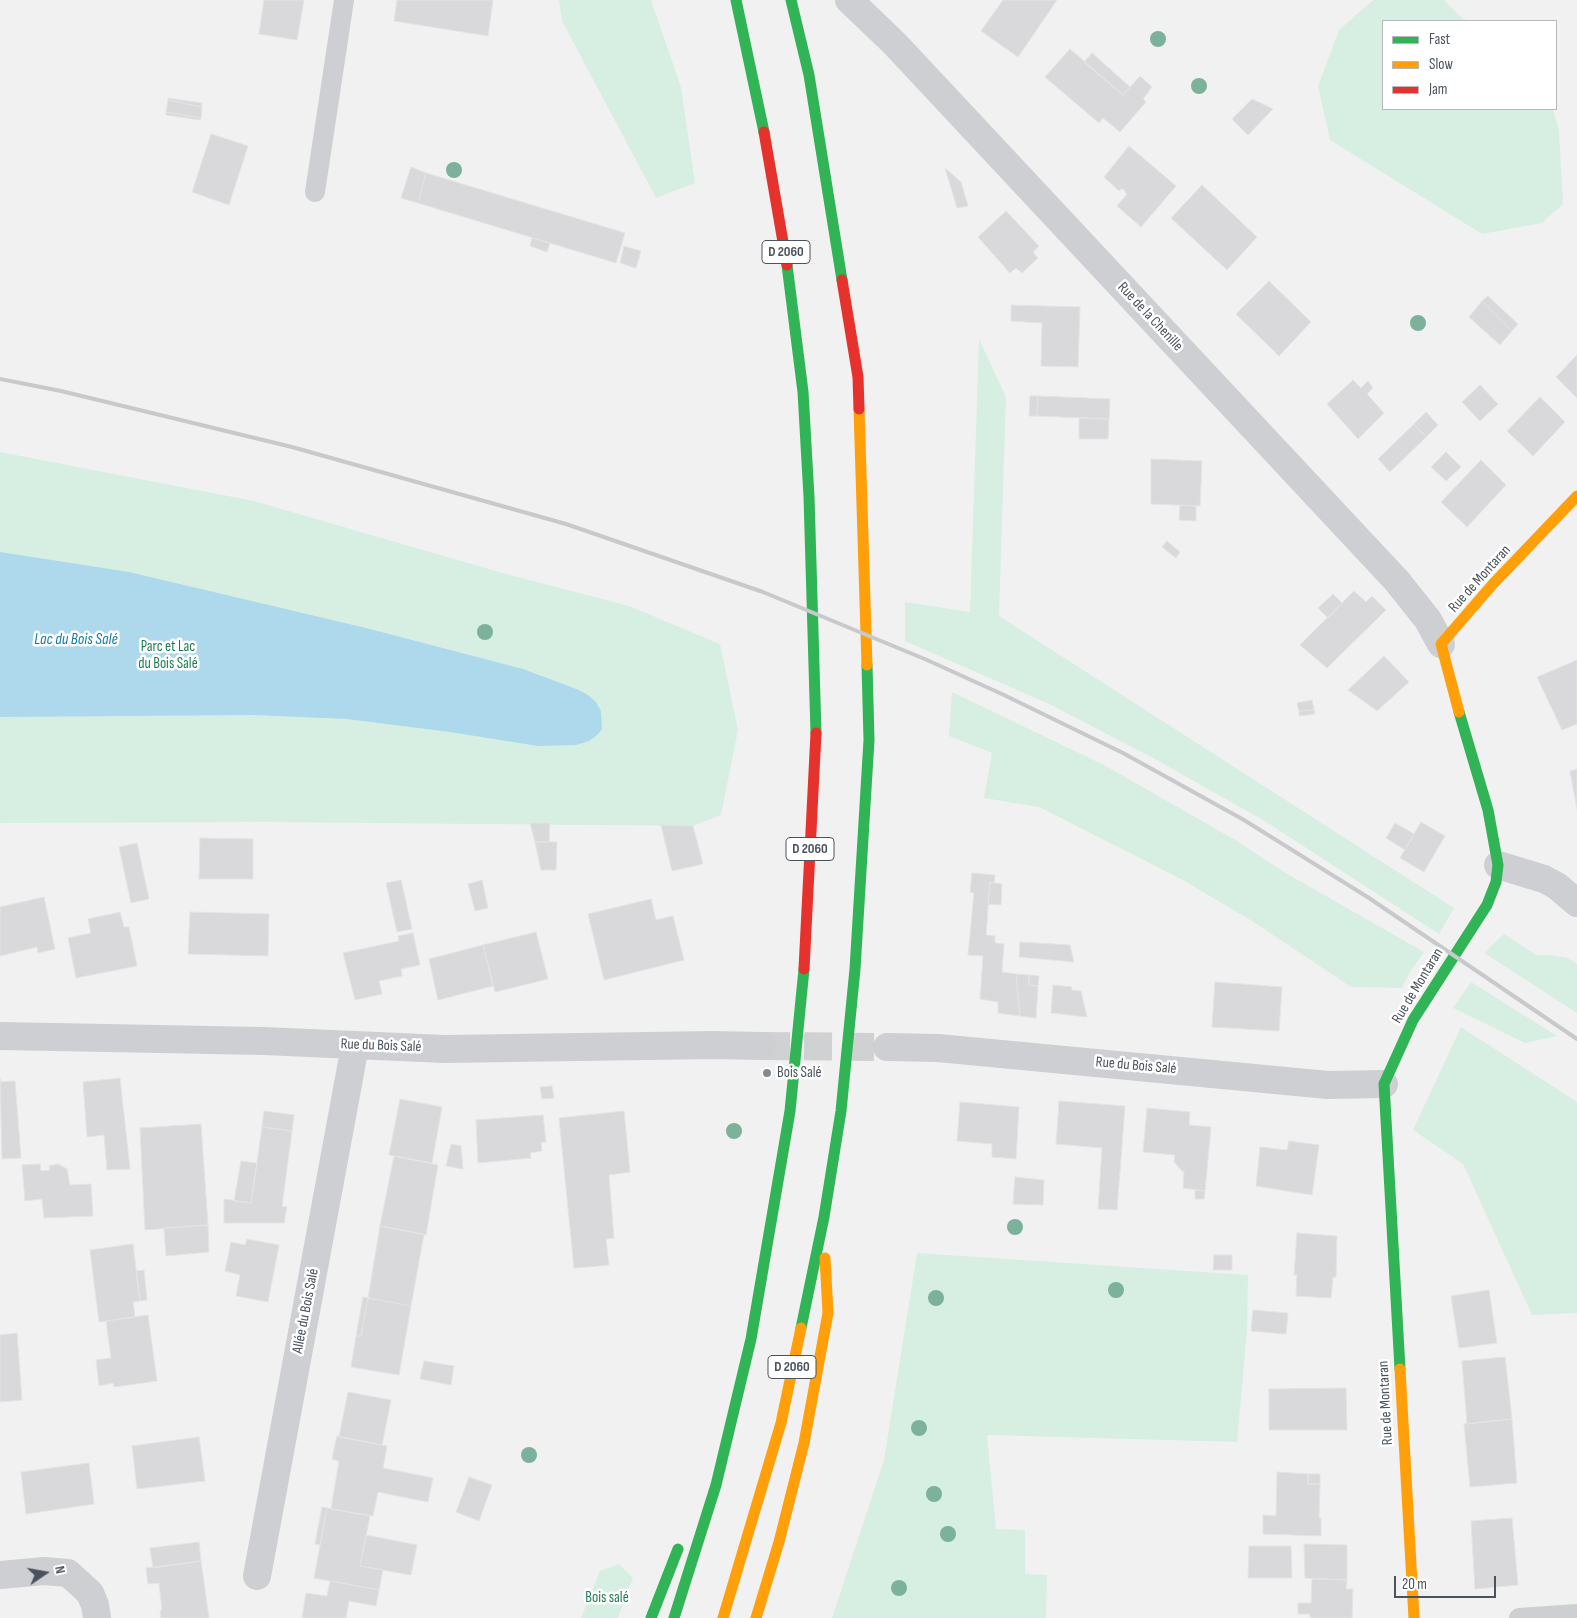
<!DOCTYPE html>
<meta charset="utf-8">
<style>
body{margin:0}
#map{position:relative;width:1577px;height:1618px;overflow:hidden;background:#f2f1f1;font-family:"Sofia Sans Condensed",sans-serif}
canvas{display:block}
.legend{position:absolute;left:1382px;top:20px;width:175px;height:90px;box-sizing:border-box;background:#fff;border:1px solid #b6babe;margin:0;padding:6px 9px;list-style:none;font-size:15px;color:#49525d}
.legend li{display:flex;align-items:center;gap:10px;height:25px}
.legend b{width:25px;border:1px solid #b6babe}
.north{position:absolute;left:20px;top:1548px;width:50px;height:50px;-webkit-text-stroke:4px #fff;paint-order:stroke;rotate:78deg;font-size:14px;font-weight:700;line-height:20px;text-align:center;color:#49525d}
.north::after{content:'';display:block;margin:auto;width:18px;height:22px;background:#49525d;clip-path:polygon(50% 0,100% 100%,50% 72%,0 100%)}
.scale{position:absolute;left:1394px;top:1576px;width:102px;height:22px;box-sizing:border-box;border:2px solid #49525d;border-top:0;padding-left:6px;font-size:15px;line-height:18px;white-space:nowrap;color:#49525d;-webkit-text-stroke:4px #fff;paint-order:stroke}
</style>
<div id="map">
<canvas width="1577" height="1618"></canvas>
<ul class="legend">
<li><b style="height:6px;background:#30b455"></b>Fast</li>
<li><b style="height:6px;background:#ff9f0a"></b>Slow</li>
<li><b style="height:6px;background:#e5322d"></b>Jam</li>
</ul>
<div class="north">N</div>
<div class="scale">20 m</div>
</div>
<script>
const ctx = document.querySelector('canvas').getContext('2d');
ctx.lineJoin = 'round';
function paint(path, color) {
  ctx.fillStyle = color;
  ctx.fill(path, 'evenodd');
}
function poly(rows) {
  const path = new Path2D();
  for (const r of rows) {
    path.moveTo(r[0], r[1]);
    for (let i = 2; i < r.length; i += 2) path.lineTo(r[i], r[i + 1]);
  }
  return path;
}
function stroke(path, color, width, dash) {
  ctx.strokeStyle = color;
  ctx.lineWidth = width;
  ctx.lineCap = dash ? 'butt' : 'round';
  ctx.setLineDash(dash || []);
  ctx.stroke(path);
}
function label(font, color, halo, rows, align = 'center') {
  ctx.font = font + ' "Sofia Sans Condensed",sans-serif';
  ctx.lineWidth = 5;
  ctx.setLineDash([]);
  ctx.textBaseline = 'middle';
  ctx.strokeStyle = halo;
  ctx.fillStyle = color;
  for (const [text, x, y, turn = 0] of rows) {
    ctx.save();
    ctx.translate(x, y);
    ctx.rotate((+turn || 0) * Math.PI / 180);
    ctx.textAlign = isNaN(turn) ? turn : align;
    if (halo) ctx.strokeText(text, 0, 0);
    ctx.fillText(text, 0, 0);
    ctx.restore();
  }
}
const green = poly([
 [559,0,651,0,681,87,695,183,656,198,562,21],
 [1373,0,1444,0,1462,18,1469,21,1383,21,1383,109,1553,109,1559,131,1563,204,1542,223,1482,234,1330,140,1318,86,1339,30],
 [979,339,1006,397,999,616,1454,908,1439,934,1263,820,1153,758,1049,704,905,641,905,602,970,612],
 [0,452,254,501,499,572,629,606,720,644,738,730,721,815,693,826,267,822,0,823],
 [952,692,1104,765,1237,841,1284,872,1424,952,1410,972,1402,988,1351,987,1252,921,1181,879,1039,807,984,798,992,753,949,736],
 [1504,934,1536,955,1549,955,1568,958,1577,964,1577,1013,1484,953],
 [1471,982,1557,1036,1525,1043,1453,1008],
 [1461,1027,1577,1102,1577,1313,1532,1315,1463,1164,1413,1130],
 [917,1253,1248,1275,1247,1331,1237,1442,987,1435,996,1529,1025,1530,1025,1574,1047,1575,1046,1618,832,1618,884,1460],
 [619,1564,633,1578,618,1618,581,1618,600,1571]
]);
const water = poly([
 [0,552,129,572,366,628,523,669,579,690,588,695,596,702,601,711,602,729,596,736,589,741,576,745,538,746,450,732,347,719,254,715,0,717]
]);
const building = poly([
 [264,0,304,0,297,40,259,34,264,0],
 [397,0,493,0,488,36,394,21,397,0],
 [1003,0,1057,0,1018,57,981,31,1003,0],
 [1070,49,1123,95,1140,76,1152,87,1143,99,1146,102,1120,132,1103,118,1099,123,1045,77,1070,49],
 [1092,53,1130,87,1123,95,1084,62,1092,53],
 [168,98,202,103,202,107,168,100,168,98],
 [1252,99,1273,109,1248,135,1232,119,1252,99],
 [168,100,202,107,201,118,166,112,168,100],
 [166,112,201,118,200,120,166,115,166,112],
 [211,134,248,146,229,205,192,192,211,134],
 [1129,146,1176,186,1141,227,1117,206,1127,194,1122,188,1119,191,1104,177,1129,146],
 [411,167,426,173,418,203,401,198,411,167],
 [945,168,961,182,968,206,957,208,945,168],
 [426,173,625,233,616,263,418,203,426,173],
 [1202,185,1257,237,1227,270,1171,218,1202,185],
 [1006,211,1039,246,1033,252,1038,258,1022,273,1016,268,1010,273,978,237,1006,211],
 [532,238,550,243,547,252,530,246,532,238],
 [624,246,641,251,636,268,620,263,624,246],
 [1269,281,1311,322,1279,356,1236,314,1269,281],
 [1488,296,1518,324,1512,331,1482,301,1488,296],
 [1482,301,1512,331,1500,345,1469,317,1482,301],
 [1011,305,1080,307,1078,367,1041,366,1042,323,1011,321,1011,305],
 [1577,355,1577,398,1556,377,1577,355],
 [1353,380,1361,388,1368,381,1373,388,1367,394,1384,413,1358,439,1327,404,1353,380],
 [1480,385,1498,404,1480,421,1462,402,1480,385],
 [1030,396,1038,396,1037,416,1029,416,1030,396],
 [1038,396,1110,399,1109,419,1037,416,1038,396],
 [1540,397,1565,422,1533,456,1507,431,1540,397],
 [1426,412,1438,425,1426,437,1414,424,1426,412],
 [1079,418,1109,419,1108,439,1079,439,1079,418],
 [1414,424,1426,437,1390,472,1378,459,1414,424],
 [1446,452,1461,467,1446,481,1431,467,1446,452],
 [1151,459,1202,461,1200,506,1151,504,1151,459],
 [1481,460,1506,485,1467,527,1441,502,1481,460],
 [1180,505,1196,506,1196,521,1179,520,1180,505],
 [1167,541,1180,552,1176,558,1162,547,1167,541],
 [1354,591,1366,602,1372,596,1386,610,1327,668,1300,645,1354,591],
 [1333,594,1342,603,1328,618,1318,608,1333,594],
 [1384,656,1409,682,1377,711,1348,690,1384,656],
 [1577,660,1577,724,1562,730,1537,677,1577,660],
 [1312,700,1314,710,1299,711,1297,703,1312,700],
 [1314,710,1315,714,1299,716,1299,711,1314,710],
 [1577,769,1577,809,1570,771,1577,769],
 [1421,822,1445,836,1424,872,1400,858,1421,822],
 [530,823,550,823,549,842,535,842,530,823],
 [1395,823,1414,834,1405,850,1386,838,1395,823],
 [661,825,693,826,703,864,672,871,661,825],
 [200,838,253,839,253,879,199,879,200,838],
 [535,842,557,842,556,870,541,870,535,842],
 [137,843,149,899,131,903,119,847,137,843],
 [972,873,995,875,994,883,990,882,986,935,995,936,995,943,1004,944,1002,972,1016,974,1020,1016,998,1013,998,1002,980,999,983,956,968,955,974,893,970,892,972,873],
 [401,880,412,929,397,932,386,883,401,880],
 [482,880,488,908,475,911,468,884,482,880],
 [990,882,1002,884,1001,905,988,904,990,882],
 [44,897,55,949,38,953,37,947,0,956,0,907,44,897],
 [651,899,656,920,673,916,684,960,604,980,588,914,651,899],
 [120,912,124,927,129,927,137,966,76,978,68,938,91,933,88,919,120,912],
 [190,912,269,914,268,956,188,954,190,912],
 [536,932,548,979,495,992,483,945,536,932],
 [413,933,420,965,401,969,402,976,379,981,382,994,355,1000,343,953,399,941,398,936,413,933],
 [1020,942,1070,945,1074,962,1019,957,1020,942],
 [483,945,493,986,438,1000,429,959,483,945],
 [1016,974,1029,975,1029,985,1038,986,1036,1018,1020,1016,1016,974],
 [1029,975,1039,976,1038,986,1029,985,1029,975],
 [1215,982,1282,987,1279,1031,1212,1027,1215,982],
 [1053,985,1072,987,1071,990,1081,991,1087,1017,1051,1013,1053,985],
 [0,1078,0,1082,15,1081,21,1158,2,1159,0,1078],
 [120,1078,130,1169,107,1170,104,1135,87,1137,83,1082,120,1078],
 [552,1086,554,1098,542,1099,540,1087,552,1086],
 [400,1099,442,1107,432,1163,389,1155,400,1099],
 [1059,1101,1125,1106,1117,1210,1098,1209,1102,1148,1056,1144,1059,1101],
 [960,1102,1019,1107,1016,1159,992,1157,992,1144,957,1141,960,1102],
 [1147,1108,1190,1112,1189,1125,1211,1127,1205,1191,1183,1188,1184,1171,1182,1171,1174,1162,1175,1155,1143,1152,1147,1108],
 [264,1111,294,1115,292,1131,262,1127,264,1111],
 [624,1111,630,1172,609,1175,614,1238,606,1239,609,1265,574,1268,559,1118,624,1111],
 [543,1115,546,1142,541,1143,542,1151,530,1153,531,1158,478,1163,476,1120,543,1115],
 [201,1124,208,1225,145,1230,140,1128,201,1124],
 [262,1127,292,1131,282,1206,287,1207,284,1223,224,1223,224,1199,251,1203,262,1127],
 [1289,1141,1319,1145,1312,1195,1256,1186,1260,1147,1287,1150,1289,1141],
 [451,1144,461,1146,463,1169,446,1166,451,1144],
 [394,1156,438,1165,426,1235,380,1226,394,1156],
 [241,1161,257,1163,251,1203,234,1201,241,1161],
 [40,1164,41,1171,50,1170,49,1166,58,1164,67,1169,70,1185,91,1184,93,1216,44,1218,42,1199,25,1201,22,1165,40,1164],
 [1015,1177,1044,1180,1043,1205,1013,1204,1015,1177],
 [1195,1190,1205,1191,1204,1199,1195,1199,1195,1190],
 [208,1225,209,1252,166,1256,164,1228,208,1225],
 [380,1226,424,1234,411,1306,368,1298,380,1226],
 [1297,1233,1337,1236,1336,1277,1333,1277,1331,1298,1296,1296,1297,1275,1294,1275,1297,1233],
 [247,1239,279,1245,268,1302,236,1296,240,1275,225,1271,231,1242,245,1245,247,1239],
 [133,1244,140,1301,133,1302,135,1317,99,1322,90,1250,133,1244],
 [1214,1255,1232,1255,1232,1270,1213,1270,1214,1255],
 [144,1270,147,1300,140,1301,136,1271,144,1270],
 [1489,1290,1497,1343,1459,1348,1451,1296,1489,1290],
 [363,1297,368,1298,361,1336,356,1336,363,1297],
 [368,1298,411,1306,399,1375,351,1367,356,1336,361,1336,368,1298],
 [1253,1310,1288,1313,1286,1334,1251,1331,1253,1310],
 [148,1315,157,1381,114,1387,113,1383,99,1386,96,1360,111,1358,106,1321,148,1315],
 [17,1333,22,1400,0,1402,0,1335,17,1333],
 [1505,1357,1512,1419,1467,1424,1462,1361,1505,1357],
 [424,1361,454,1366,451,1385,420,1379,424,1361],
 [1346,1388,1347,1430,1269,1430,1269,1389,1346,1388],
 [348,1392,391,1400,382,1445,339,1437,348,1392],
 [1512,1419,1517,1483,1470,1487,1464,1424,1512,1419],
 [337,1436,387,1446,383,1468,433,1478,428,1502,378,1492,373,1516,331,1509,339,1461,332,1459,337,1436],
 [199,1437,205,1481,137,1489,132,1446,199,1437],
 [89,1463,94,1504,26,1514,21,1472,89,1463],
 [1277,1472,1308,1474,1308,1484,1320,1484,1319,1518,1321,1518,1321,1536,1263,1534,1263,1515,1276,1516,1277,1472],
 [1308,1474,1320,1474,1320,1484,1308,1484,1308,1474],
 [469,1477,492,1485,479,1521,456,1512,469,1477],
 [322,1507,327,1508,320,1545,315,1544,322,1507],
 [327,1508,370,1516,360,1566,383,1570,379,1590,314,1578,327,1508],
 [1512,1518,1518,1585,1475,1589,1471,1521,1512,1518],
 [366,1535,417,1545,411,1575,360,1566,366,1535],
 [199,1542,201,1561,153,1568,150,1548,199,1542],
 [1304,1544,1347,1545,1347,1580,1305,1578,1304,1544],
 [1249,1546,1291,1546,1292,1578,1248,1578,1249,1546],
 [201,1561,209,1618,161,1618,160,1610,162,1610,159,1583,148,1584,146,1568,201,1561],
 [1312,1579,1347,1580,1346,1589,1353,1589,1352,1618,1310,1618,1310,1614,1298,1614,1298,1603,1311,1603,1312,1579],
 [330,1581,379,1590,376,1606,349,1601,346,1618,302,1618,306,1593,327,1596,330,1581]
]);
const streetTunnel = poly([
 [762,1046,887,1047]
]);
const lane = poly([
 [315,192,344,0],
 [1519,1618,1577,1614]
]);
const street = poly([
 [849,0,895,44,1397,581,1428,620,1441,644],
 [1498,865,1544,879,1557,886,1577,903],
 [0,1036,264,1041,445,1049,713,1045,762,1046],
 [887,1047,938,1048,1328,1085,1384,1084],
 [0,1575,44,1571,68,1573,90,1593,95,1605,97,1618],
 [257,1576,355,1046]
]);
const fast = poly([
 [736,0,764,132],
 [791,0,809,75,842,280],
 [787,265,803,392,809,497,816,733],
 [801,1328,824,1217,841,1111,855,969,869,740,867,665],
 [1400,1369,1384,1084,1413,1020,1487,905,1496,882,1498,865,1488,810,1459,712],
 [651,1618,678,1549],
 [674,1618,716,1485,751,1339,790,1111,804,969]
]);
const slow = poly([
 [859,409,867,665],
 [1459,712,1441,644,1493,584,1577,496],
 [1400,1369,1414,1618],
 [723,1618,781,1423,801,1328],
 [756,1618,779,1542,804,1443,828,1313,825,1258]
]);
const jam = poly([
 [764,132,787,265],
 [842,280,858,377,859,409],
 [804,969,816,733]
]);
const rail = poly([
 [0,379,61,391,292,447,566,524,763,592,927,660,1004,695,1123,753,1244,820,1369,898,1577,1039]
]);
const trees = [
 [1158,39],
 [1199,86],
 [454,170],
 [1418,323],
 [485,632],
 [734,1131],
 [1015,1227],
 [1116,1290],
 [936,1298],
 [919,1428],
 [529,1455],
 [934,1494],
 [948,1534],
 [899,1588]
];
const markers = [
 [767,1073,5,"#848a91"]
];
const shields = [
 [786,252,48],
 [810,849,48],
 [792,1367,48]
];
const shieldNames = [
 ["D 2060",786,252],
 ["D 2060",810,849],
 ["D 2060",792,1367]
];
const streetNames = [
 ["Rue de la Chenille",1150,317,47],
 ["Rue de Montaran",1480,579,-48],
 ["Rue de Montaran",1418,986,-59],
 ["Rue du Bois Salé",381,1046,2],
 ["Rue du Bois Salé",1136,1066,5],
 ["Allée du Bois Salé",306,1311,-79],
 ["Rue de Montaran",1386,1403,-93]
];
const parkNames = [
 ["Parc et Lac",168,647],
 ["du Bois Salé",168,664],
 ["Bois salé",607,1598]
];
const poiNames = [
 ["Bois Salé",777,1073]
];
const waterNames = [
 ["Lac du Bois Salé",76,640]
];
paint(green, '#d7efe2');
paint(water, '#aed8eb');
paint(building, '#d9d9db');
stroke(building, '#e3e3e4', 1);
stroke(streetTunnel, '#d0d1d3', 28, [28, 14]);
stroke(lane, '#cdcfd2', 20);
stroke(street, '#cdcfd2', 28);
stroke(fast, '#30b455', 11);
stroke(slow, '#ff9f0a', 11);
stroke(jam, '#e5322d', 11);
stroke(rail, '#c8c9cb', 4);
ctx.fillStyle = '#7cb19b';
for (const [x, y] of trees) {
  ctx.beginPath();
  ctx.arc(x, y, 8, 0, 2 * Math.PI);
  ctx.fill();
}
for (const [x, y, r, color] of markers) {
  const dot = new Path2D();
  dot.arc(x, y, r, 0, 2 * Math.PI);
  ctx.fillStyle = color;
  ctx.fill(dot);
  stroke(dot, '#fff', 2);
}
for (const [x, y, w] of shields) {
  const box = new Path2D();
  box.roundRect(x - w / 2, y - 11.5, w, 23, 4);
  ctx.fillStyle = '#fff';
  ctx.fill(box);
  stroke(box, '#49525d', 1);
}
label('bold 14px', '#49525d', null, shieldNames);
label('15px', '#49525d', '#fff', streetNames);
label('15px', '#1c7c55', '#fff', parkNames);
label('15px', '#49525d', '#fff', poiNames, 'left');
label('italic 16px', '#137aa6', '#fff', waterNames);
</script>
